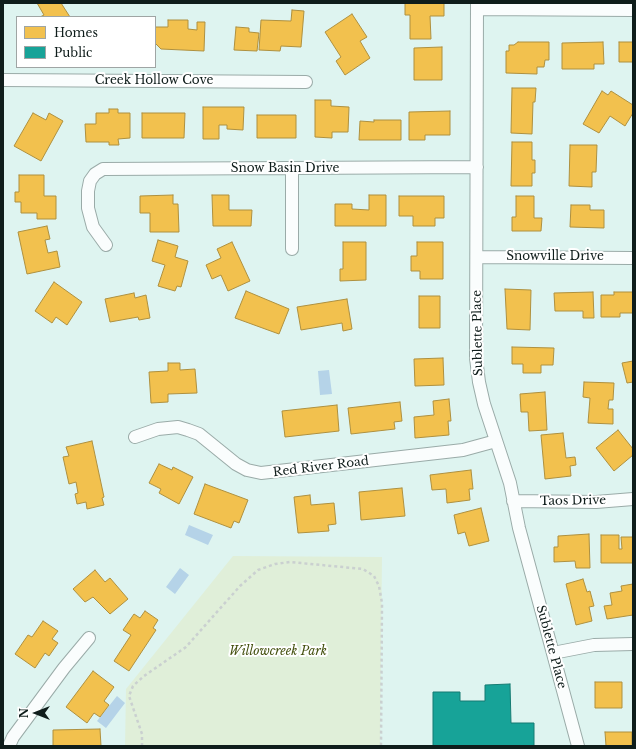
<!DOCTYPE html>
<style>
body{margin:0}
#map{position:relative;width:636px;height:749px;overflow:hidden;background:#def4f0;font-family:"Libre Baskerville",serif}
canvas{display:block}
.frame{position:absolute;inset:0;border:4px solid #0f1d1b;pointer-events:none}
.legend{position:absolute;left:16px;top:16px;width:140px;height:52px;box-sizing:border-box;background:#fff;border:1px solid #9fa5a4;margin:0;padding:5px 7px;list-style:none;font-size:12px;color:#0f1d1b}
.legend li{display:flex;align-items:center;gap:8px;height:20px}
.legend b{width:20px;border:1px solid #9fa5a4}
.north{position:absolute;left:16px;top:693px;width:40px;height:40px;-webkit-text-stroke:3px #fff;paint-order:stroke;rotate:270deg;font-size:11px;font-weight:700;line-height:16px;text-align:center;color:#0f1d1b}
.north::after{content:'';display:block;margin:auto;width:14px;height:18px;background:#0f1d1b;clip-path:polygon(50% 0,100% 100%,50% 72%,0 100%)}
</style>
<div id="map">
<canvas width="636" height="749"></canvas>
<div class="frame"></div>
<ul class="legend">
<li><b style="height:11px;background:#f2c14e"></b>Homes</li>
<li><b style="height:11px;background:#17a398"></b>Public</li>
</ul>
<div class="north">N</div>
</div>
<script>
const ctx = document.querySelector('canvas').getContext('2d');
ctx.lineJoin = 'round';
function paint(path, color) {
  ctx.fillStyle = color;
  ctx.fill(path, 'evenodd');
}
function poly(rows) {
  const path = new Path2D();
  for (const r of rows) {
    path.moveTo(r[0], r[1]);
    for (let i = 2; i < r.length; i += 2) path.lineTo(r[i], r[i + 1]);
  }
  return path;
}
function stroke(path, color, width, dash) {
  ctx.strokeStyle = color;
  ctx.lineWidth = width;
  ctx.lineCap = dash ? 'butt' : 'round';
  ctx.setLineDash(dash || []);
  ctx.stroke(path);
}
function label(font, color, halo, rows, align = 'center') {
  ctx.font = font + ' "Libre Baskerville",serif';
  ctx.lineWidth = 4;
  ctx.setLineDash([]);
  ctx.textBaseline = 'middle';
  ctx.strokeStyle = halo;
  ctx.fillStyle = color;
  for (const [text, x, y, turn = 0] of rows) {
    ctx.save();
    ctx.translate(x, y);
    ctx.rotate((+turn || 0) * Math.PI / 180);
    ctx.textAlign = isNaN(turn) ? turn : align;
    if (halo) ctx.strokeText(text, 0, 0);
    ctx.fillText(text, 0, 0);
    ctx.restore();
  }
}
const green = poly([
 [233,556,382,557,380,746,125,746,126,689]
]);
const water = poly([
 [329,370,332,394,320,395,318,371],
 [189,525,213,535,208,545,185,535],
 [180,568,189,575,175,594,166,587],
 [117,696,125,703,106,728,97,721]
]);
const homes = poly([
 [37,3,61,3,70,17,40,17,44,15,37,3],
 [405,3,444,3,444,16,430,16,431,39,410,39,410,15,405,15,405,3],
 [292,10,304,11,301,47,281,46,280,51,259,50,261,20,291,21,292,10],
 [352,14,367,37,360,41,370,58,345,75,336,61,341,57,325,32,352,14],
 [168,20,188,20,188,29,197,30,197,22,205,22,204,51,161,49,155,43,155,27,168,27,168,20],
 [236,27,249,28,249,32,259,33,257,51,234,50,236,27],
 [518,42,549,42,549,60,545,60,544,67,537,67,537,74,506,73,506,51,509,51,509,45,514,45,518,42],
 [603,42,604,64,594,64,594,69,562,69,562,43,603,42],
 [619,42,633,42,633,62,619,62,619,42],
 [442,47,442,80,414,80,414,48,442,47],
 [512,88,536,88,535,102,533,102,532,134,511,133,512,88],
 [602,91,608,95,611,91,633,105,633,113,625,126,610,116,599,133,583,124,602,91],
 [315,100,331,100,331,106,349,107,348,132,332,132,332,138,315,137,315,100],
 [203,107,244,107,243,130,227,129,227,125,219,125,219,139,203,139,203,107],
 [109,109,118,109,118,113,130,113,130,138,118,139,119,145,109,145,109,142,86,142,85,124,96,124,96,113,109,113,109,109],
 [450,111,450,135,425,135,425,140,409,140,409,112,450,111],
 [33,113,46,120,49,113,63,121,41,161,14,146,33,113],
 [142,113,185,113,184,138,142,138,142,113],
 [257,115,296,115,296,138,257,138,257,115],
 [374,120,401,120,401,140,359,140,360,121,374,122,374,120],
 [512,142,532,142,532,160,535,160,535,173,532,173,532,186,511,186,512,142],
 [570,145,597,145,596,172,592,172,592,187,569,186,570,145],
 [19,175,44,175,44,196,56,196,56,219,37,219,37,213,21,213,21,202,15,202,15,192,19,192,19,175],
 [173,195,173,204,178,204,179,232,150,232,150,213,140,213,140,196,173,195],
 [212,195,229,195,229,210,252,210,251,226,213,226,212,195],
 [369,195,386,195,386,226,335,226,335,204,352,204,352,209,369,210,369,195],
 [399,196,444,196,444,218,435,218,435,226,413,226,413,216,399,216,399,196],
 [516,196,534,196,534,218,542,218,541,231,512,231,512,217,516,217,516,196],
 [571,205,590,205,590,210,604,210,604,228,570,227,571,205],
 [47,226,50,239,45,240,48,253,57,251,60,267,27,274,18,232,47,226],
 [158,240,178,246,175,257,188,261,181,287,177,286,175,291,158,286,165,265,152,261,158,240],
 [232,242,250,281,228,291,221,275,212,279,206,265,221,258,217,249,232,242],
 [343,242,366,242,366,280,340,281,340,269,343,269,343,242],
 [417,242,443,242,443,279,420,279,420,271,411,271,411,256,417,256,417,242],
 [54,282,82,302,67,325,56,317,52,323,35,311,54,282],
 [505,289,531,290,530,330,507,329,505,289],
 [246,291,289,309,279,334,235,318,246,291],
 [593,292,594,318,583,318,583,311,555,311,554,293,593,292],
 [614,292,633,292,633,313,620,313,620,317,601,317,601,295,614,295,614,292],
 [134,293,135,298,146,295,150,318,139,320,138,317,110,322,105,299,134,293],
 [419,296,440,296,440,328,419,328,419,296],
 [347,299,352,329,343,331,342,323,301,330,297,307,347,299],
 [512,347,554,348,553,365,541,365,541,373,523,373,523,364,512,364,512,347],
 [443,358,444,385,415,386,414,359,443,358],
 [633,361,633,382,627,383,622,363,633,361],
 [168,363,180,363,180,370,195,369,197,393,168,394,168,402,151,403,149,372,168,371,168,363],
 [584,382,614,383,613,400,609,400,608,409,613,409,613,424,588,423,590,398,583,397,584,382],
 [545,392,547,430,529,431,528,412,521,412,520,394,545,392],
 [449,399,451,421,448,421,449,435,415,438,414,417,434,415,433,401,449,399],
 [400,402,402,421,394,422,395,429,351,434,348,408,400,402],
 [337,405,339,431,285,437,282,411,337,405],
 [618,430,633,449,633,455,614,471,596,448,618,430],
 [563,433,566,458,575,457,576,465,570,466,571,476,545,479,541,435,563,433],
 [92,441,104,497,102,498,104,505,87,509,86,502,77,504,75,494,78,493,76,482,69,484,63,457,69,456,66,447,92,441],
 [159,464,172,470,173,467,193,477,179,504,159,493,161,489,149,483,159,464],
 [471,470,473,489,469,489,470,500,447,503,446,489,432,490,430,475,471,470],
 [205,484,248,500,239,523,234,521,231,528,194,514,205,484],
 [402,488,405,516,361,520,359,492,402,488],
 [310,495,311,505,334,503,336,524,328,525,329,531,298,533,294,497,310,495],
 [481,508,489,541,469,546,465,532,458,534,454,515,481,508],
 [589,534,590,568,576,568,575,561,554,562,554,547,558,547,558,536,589,534],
 [601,535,619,535,619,549,622,549,621,537,633,537,633,563,601,563,601,535],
 [95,570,105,582,110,578,128,599,110,614,93,597,85,602,73,589,95,570],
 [583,579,587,592,590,591,594,606,589,607,592,621,576,625,566,584,583,579],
 [633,584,633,615,607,619,604,606,612,605,610,593,622,591,621,586,633,584],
 [145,611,158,620,153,628,156,630,129,671,114,661,131,635,123,630,134,614,140,618,145,611],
 [43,621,58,631,52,639,58,643,49,656,45,653,35,668,15,654,28,635,32,637,43,621],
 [93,671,114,687,104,701,109,705,100,717,94,713,87,723,66,707,93,671],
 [595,682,622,682,622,708,595,708,595,682],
 [100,729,101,746,53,746,53,730,100,729],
 [605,732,632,732,632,746,606,746,605,732]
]);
const public = poly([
 [510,684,511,723,534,723,534,746,433,746,433,692,460,692,460,701,485,701,485,685,510,684]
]);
const path = poly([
 [142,746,142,734,129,696,133,686,144,676,186,647,240,586,258,570,275,564,290,562,363,569,374,576,379,586,382,603,381,746]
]);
const minor = poly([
 [477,3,476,358,479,382,484,404,510,483,519,528,578,746],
 [477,9,633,10],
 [3,80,306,82],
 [106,245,93,227,88,208,88,191,90,181,95,174,103,169,477,167],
 [292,249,292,169],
 [477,257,633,258],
 [135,437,158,429,178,427,188,430,199,434,236,464,247,470,261,473,463,450,496,441],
 [513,501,596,502,633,499],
 [553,653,594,645,633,644],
 [9,746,13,737,64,668,89,638]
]);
const streetNames = [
 ["Creek Hollow Cove",154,81],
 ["Snow Basin Drive",285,169],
 ["Snowville Drive",555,257],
 ["Sublette Place",478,333,-91],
 ["Red River Road",321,467,-7],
 ["Taos Drive",573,501,-1],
 ["Sublette Place",551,647,75]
];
const parkNames = [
 ["Willowcreek Park",278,652]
];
paint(green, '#e0efd9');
paint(water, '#b5d3e8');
paint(homes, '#f2c14e');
stroke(homes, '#ae903f', 1);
paint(public, '#17a398');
stroke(public, '#157b72', 1);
stroke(minor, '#9aaba8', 14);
stroke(path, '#cad0d0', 2.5, [3, 3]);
stroke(minor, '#fafdfd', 12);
label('12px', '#0f1d1b', '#fff', streetNames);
label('italic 12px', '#465211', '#fff', parkNames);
</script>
